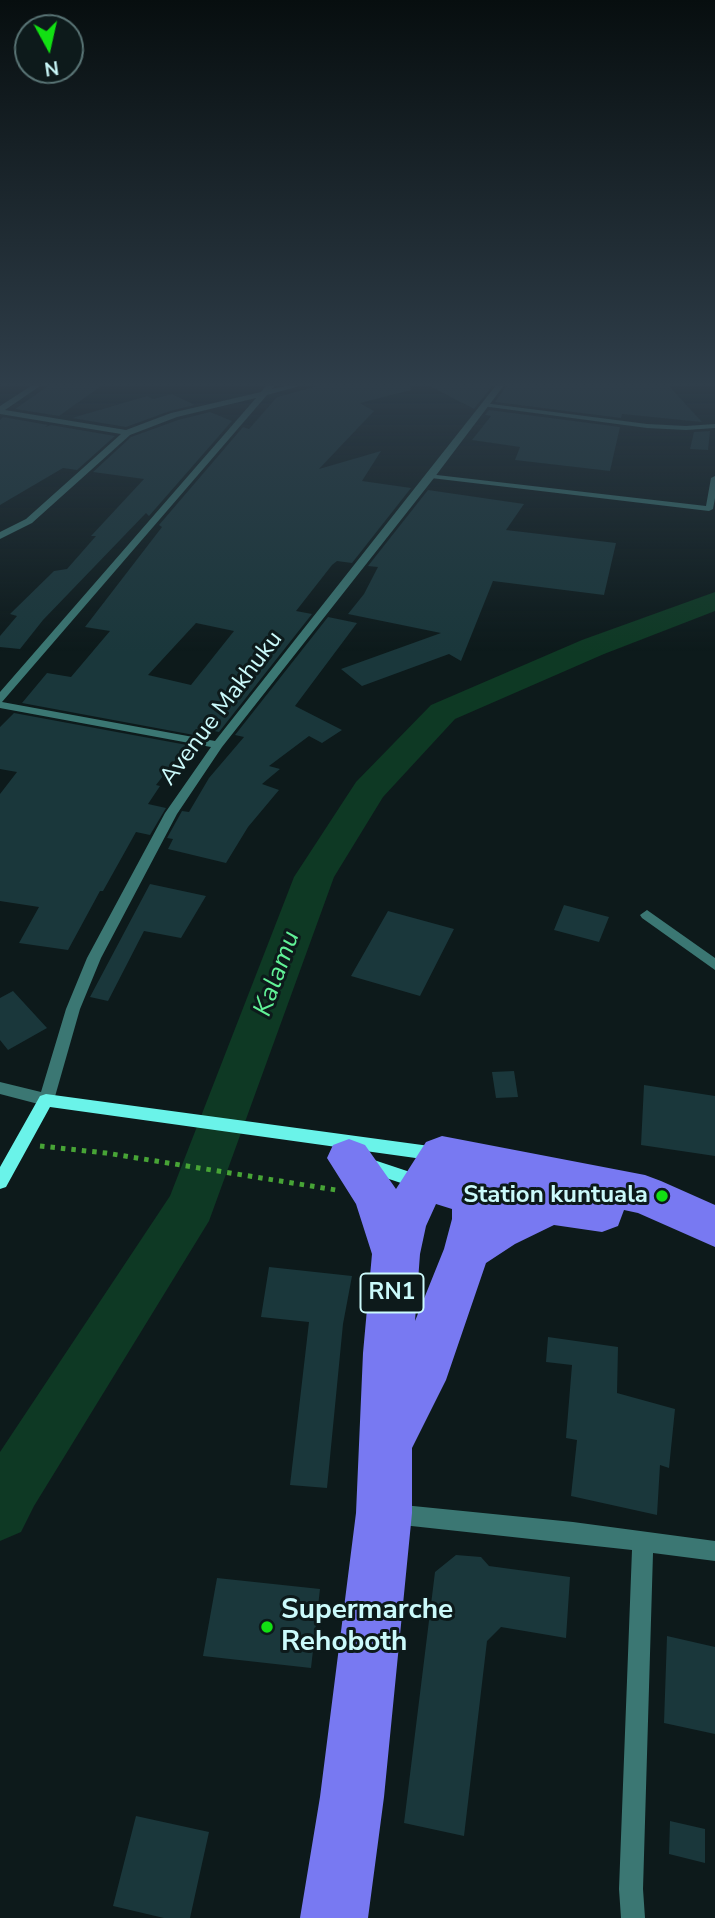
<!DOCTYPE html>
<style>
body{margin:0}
#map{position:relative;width:715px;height:1918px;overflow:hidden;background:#0d1a1b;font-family:"Nunito Sans",sans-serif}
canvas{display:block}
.north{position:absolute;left:14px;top:14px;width:70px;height:70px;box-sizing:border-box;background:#0d1a1b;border:2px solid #597475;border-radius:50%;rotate:172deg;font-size:19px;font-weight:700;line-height:28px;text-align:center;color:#cbfafb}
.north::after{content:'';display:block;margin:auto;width:24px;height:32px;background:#12e013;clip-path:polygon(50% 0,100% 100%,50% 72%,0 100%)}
</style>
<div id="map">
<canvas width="715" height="1918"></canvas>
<div class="north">N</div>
</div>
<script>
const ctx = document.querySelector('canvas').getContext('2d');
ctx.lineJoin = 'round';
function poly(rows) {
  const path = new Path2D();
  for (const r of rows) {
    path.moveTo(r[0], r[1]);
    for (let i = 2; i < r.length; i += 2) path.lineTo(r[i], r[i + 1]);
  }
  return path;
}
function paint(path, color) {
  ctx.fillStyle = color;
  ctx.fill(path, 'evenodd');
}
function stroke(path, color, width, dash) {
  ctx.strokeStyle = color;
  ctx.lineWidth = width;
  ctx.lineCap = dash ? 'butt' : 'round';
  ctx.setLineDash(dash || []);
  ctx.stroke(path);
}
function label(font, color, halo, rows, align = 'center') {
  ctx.font = font + ' "Nunito Sans",sans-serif';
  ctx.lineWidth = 6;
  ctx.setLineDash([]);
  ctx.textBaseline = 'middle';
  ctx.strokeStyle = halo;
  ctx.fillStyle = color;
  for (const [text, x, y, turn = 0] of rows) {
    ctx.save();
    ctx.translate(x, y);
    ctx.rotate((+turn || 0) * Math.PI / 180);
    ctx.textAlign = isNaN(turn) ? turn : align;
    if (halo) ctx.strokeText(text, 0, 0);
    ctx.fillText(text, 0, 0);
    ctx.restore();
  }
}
const river = poly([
 [715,592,715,611,604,654,455,719,383,797,334,877,209,1221,34,1506,21,1532,0,1541,0,1452,170,1196,294,877,356,782,431,705,582,640,715,592]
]);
const building = poly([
 [51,384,104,384,59,416,15,409],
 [325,384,410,384,411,390,360,403,374,411,319,469,381,451,362,481,411,488,352,563,337,561,332,565,296,611,312,614,219,732,200,728,194,735,22,703,47,673,71,677,110,631,85,627,162,527,159,525,243,427,249,429,277,397],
 [196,623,234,631,191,685,148,675],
 [426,384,494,384,474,409],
 [508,384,667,384,702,422,622,414,621,418,495,402],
 [172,394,195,405,170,411,126,427,72,418,147,396,153,399],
 [489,410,620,427,610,471,515,460,520,447,472,440,491,416,485,415],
 [210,412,232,421,149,516,146,513,43,620,20,649,0,647,0,636,17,616,10,614,54,571,67,569,96,536,91,536,144,479,93,472,131,437,178,420],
 [3,417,48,425,45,427,51,425,115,436,77,470,63,468,0,505,0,420],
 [710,431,708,450,690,449,694,432],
 [428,490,524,504,506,530,616,543,604,595,493,581,461,661,449,654,362,686,341,669,441,633,348,614,364,594,378,567,368,566],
 [328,617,357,623,295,706,342,730,322,743,309,736,269,766,280,769,262,784,279,790,248,827,226,863,168,849,173,839,167,838,182,811,189,812,209,778,244,737,235,735],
 [14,713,187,745,156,785,160,786,148,804,166,808,150,835,136,832,103,891,100,891,68,950,19,943,39,907,0,901,0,794,17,772,0,769,0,727],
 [150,884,206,896,181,938,144,931,108,1001,90,997],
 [564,905,609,917,599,942,554,930],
 [388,911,454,929,420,996,351,976],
 [13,991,47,1028,8,1050,0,1040,0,998],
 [514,1071,518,1097,496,1098,492,1072],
 [644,1085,715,1096,715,1156,641,1145],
 [269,1267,352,1276,343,1324,327,1488,290,1485,309,1322,261,1317],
 [548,1337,618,1347,617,1393,675,1409,669,1468,660,1465,657,1515,571,1496,577,1440,566,1438,572,1365,546,1362],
 [456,1555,481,1557,489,1566,570,1577,566,1638,501,1627,487,1641,464,1836,404,1823,435,1572],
 [217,1578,320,1589,311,1668,203,1656],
 [667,1636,715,1647,715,1734,664,1723],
 [136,1816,209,1832,190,1918,164,1918,113,1906],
 [670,1821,705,1829,705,1863,669,1854]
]);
const path = poly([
 [40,1146,106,1153,336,1190]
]);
const service = poly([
 [484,403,647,424,686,426,715,424,715,428,686,430,647,428,482,406,482,404,484,403],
 [428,474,706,506,711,478,715,476,715,498,713,509,709,511,431,478,428,478,428,474]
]);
const minor = poly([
 [34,384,43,384,5,410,126,430,171,413,261,392,268,384,276,384,272,389,295,384,307,384,267,395,2,702,215,741,497,384,505,384,434,478,222,747,177,814,101,958,80,1009,54,1100,52,1104,46,1106,0,1094,0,1082,41,1092,66,1009,87,958,165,813,211,747,0,708,0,692,256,398,177,417,130,435,32,523,0,539,0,532,26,519,121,434,0,414,0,406,34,384],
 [647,910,715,958,715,970,642,918,640,915,647,910],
 [393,1504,573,1522,715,1541,715,1561,653,1553,643,1889,645,1918,621,1918,619,1889,632,1550,393,1524,386,1521,383,1514,386,1507,393,1504]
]);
const secondary = poly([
 [46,1094,437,1147,443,1149,445,1154,443,1159,437,1161,50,1107,6,1187,0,1189,0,1167,40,1096,46,1094],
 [365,1157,428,1178,430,1183,428,1188,422,1190,359,1169,357,1164,359,1159,365,1157]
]);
const trunk = poly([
 [442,1136,645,1175,661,1181,715,1205,715,1247,638,1213,624,1210,618,1226,602,1232,554,1225,515,1244,486,1263,446,1380,412,1448,412,1513,384,1797,368,1918,300,1918,320,1797,356,1513,363,1353,372,1254,356,1204,327,1158,333,1145,349,1139,365,1145,396,1189,426,1142,442,1136],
 [436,1204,452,1209,452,1219,444,1249,415,1321,420,1254,426,1226,436,1204]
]);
const markers = [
 [662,1196,7,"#12e013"],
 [267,1627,7,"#12e013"]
];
const shields = [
 [392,1293,63]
];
const shieldNames = [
 ["RN1",392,1293]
];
const streetNames = [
 ["Avenue Makhuku",222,709,-53]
];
const poiNames = [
 ["Station kuntuala",648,1196]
];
const waterNames = [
 ["Kalamu",278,974,-70]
];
const nearPoinames = [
 ["Supermarche",281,1611],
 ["Rehoboth",281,1643]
];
paint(river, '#0e3924');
paint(building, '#1a373b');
stroke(path, '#47a436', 5, [4.5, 6]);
paint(service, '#3b7773');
paint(minor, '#3b7773');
paint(secondary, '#6af3e9');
paint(trunk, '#7879f2');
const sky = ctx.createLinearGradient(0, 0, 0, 652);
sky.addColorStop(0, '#070e0f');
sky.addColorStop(0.59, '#2f3e4a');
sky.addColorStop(1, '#2f3e4a00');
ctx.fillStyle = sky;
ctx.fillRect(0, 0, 715, 652);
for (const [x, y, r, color] of markers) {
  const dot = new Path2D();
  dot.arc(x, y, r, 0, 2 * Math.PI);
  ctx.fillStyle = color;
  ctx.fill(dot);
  stroke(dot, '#0d1a1b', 2.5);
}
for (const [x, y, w] of shields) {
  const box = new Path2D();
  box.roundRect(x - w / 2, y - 19.5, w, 39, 5);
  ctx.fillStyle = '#0d1a1b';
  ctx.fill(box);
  stroke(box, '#cbfafb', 2);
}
label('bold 23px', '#cbfafb', null, shieldNames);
label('24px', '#cbfafb', '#0d1a1b', streetNames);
label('bold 24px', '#cbfafb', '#0d1a1b', poiNames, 'right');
label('italic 26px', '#61f297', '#0d1a1b', waterNames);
label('bold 28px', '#cbfafb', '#0d1a1b', nearPoinames, 'left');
</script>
